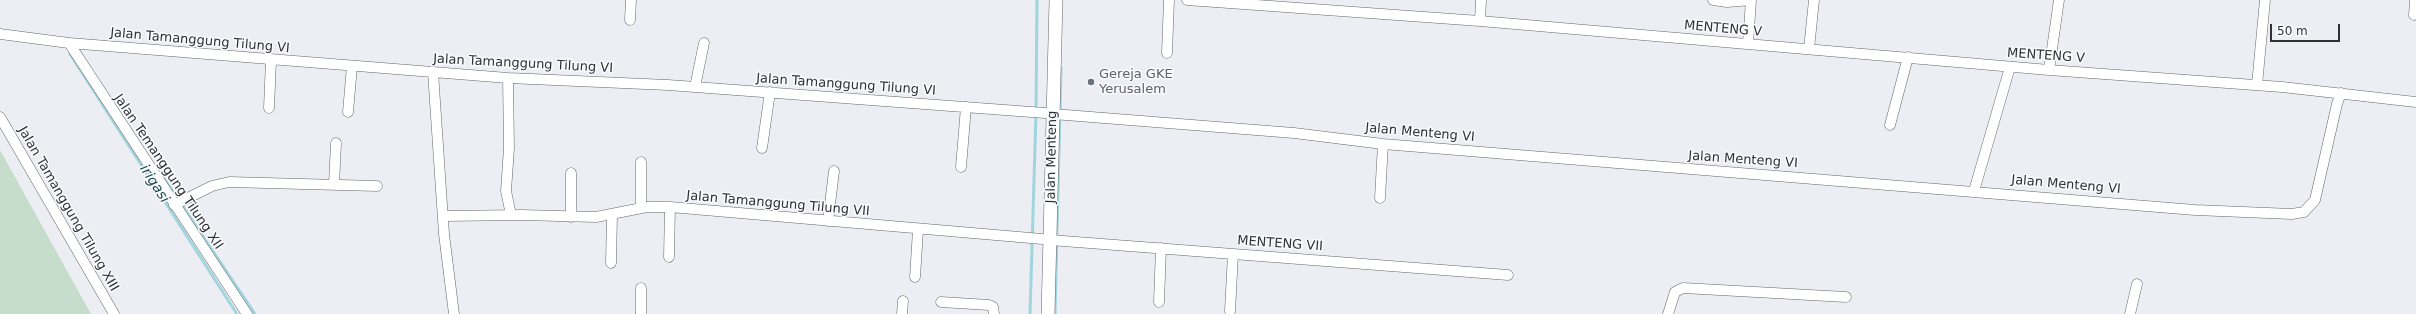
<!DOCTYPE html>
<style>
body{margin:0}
#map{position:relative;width:2416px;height:314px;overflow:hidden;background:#eceef3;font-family:"DejaVu Sans",sans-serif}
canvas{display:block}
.scale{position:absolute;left:2270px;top:24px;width:70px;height:18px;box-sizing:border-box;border:2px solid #313134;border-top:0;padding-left:5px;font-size:12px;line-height:14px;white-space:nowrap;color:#313134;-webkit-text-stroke:3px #fafbff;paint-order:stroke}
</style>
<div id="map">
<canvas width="2416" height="314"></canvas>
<div class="scale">50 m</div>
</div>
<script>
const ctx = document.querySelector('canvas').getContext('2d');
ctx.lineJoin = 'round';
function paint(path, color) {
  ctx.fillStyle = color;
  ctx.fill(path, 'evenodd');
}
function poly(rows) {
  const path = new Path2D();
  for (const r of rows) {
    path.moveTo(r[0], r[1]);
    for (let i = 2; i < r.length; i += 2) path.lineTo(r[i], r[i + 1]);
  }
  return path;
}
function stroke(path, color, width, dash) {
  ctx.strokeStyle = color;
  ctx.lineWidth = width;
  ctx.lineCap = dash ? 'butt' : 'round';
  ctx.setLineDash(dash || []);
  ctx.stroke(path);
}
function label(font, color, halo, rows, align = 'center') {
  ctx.font = font + ' "DejaVu Sans",sans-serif';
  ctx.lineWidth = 3;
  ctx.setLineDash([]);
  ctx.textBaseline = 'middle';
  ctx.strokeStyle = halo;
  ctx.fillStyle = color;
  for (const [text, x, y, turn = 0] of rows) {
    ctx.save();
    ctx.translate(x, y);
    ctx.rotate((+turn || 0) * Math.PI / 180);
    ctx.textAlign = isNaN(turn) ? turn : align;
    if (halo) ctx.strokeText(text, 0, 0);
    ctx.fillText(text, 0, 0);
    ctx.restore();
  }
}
const green = poly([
 [0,150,91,314,0,314]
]);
const stream = poly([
 [70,54,237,314],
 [163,177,178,199],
 [182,205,255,314],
 [1030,314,1036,113,1037,0],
 [1055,314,1061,68]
]);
const minor = poly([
 [1187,0,1480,21,2049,70,2282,87,2416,102],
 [1713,0,1727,2,1751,0],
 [2414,15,2415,0],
 [630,20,631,0],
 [1480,21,1481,0],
 [0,34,69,43,508,78,668,85,1045,113],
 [69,43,247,314],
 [1748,44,1751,0],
 [1809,49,1814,0],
 [1167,53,1169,0],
 [2049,70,2059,0],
 [433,72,444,234,454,314],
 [508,78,509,148,506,191,511,215],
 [2257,85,2265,0],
 [695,87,704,43],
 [269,108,271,60],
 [348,112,352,66],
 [1053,114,1294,133,1383,144,2195,210,2292,214,2304,212,2315,200,2337,104,2341,93],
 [0,117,114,314],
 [1890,125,1908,57],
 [762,148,770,92],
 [961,167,966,107],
 [334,184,336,143],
 [1974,191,2010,67],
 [1380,198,1383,144],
 [174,205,212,186,229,182,377,186],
 [641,208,641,162],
 [444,216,522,215,596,217,647,207,670,207,1042,239],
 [571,217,571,173],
 [828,221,834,171],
 [1050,240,1508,275],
 [669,257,670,207],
 [611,263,612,215],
 [915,277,918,230],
 [641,288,641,314],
 [941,302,989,305,993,307,994,314],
 [1159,302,1161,248],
 [1230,311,1233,254],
 [902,314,903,301],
 [1668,314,1675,292,1683,288,1846,297],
 [2130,314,2137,284]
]);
const tertiary = poly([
 [1048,314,1056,0]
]);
const markers = [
 [1091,82,4,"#6b7280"]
];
const streetNames = [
 ["MENTENG V",1723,29,5],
 ["Jalan Tamanggung Tilung VI",200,41,5],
 ["MENTENG V",2046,56,4],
 ["Jalan Tamanggung Tilung VI",523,64,3],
 ["Jalan Tamanggung Tilung VI",846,85,4],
 ["Jalan Menteng VI",1420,133,5],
 ["Jalan Menteng",1052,157,-89],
 ["Jalan Menteng VI",1743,160,4],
 ["Jalan Temanggung Tilung XII",168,172,56],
 ["Jalan Menteng VI",2066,185,5],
 ["Jalan Tamanggung Tilung VII",778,204,5],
 ["Jalan Tamanggung Tilung XIII",68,209,60],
 ["MENTENG VII",1280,244,4]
];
const worshipNames = [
 ["Gereja GKE",1099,75],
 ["Yerusalem",1099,90]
];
const waterNames = [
 ["irigasi",154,184,57]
];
paint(green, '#c5ddca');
stroke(stream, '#a1d5de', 3);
stroke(minor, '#65666b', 11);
stroke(tertiary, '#65666b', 14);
stroke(minor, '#fff', 10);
stroke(tertiary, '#fff', 13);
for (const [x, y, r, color] of markers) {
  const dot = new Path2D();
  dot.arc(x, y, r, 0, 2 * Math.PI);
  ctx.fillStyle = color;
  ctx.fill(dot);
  stroke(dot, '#fafbff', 1.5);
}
label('13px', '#313134', '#fafbff', streetNames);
label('13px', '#5b616d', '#fafbff', worshipNames, 'left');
label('italic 14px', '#1b4950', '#fafbff', waterNames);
</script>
